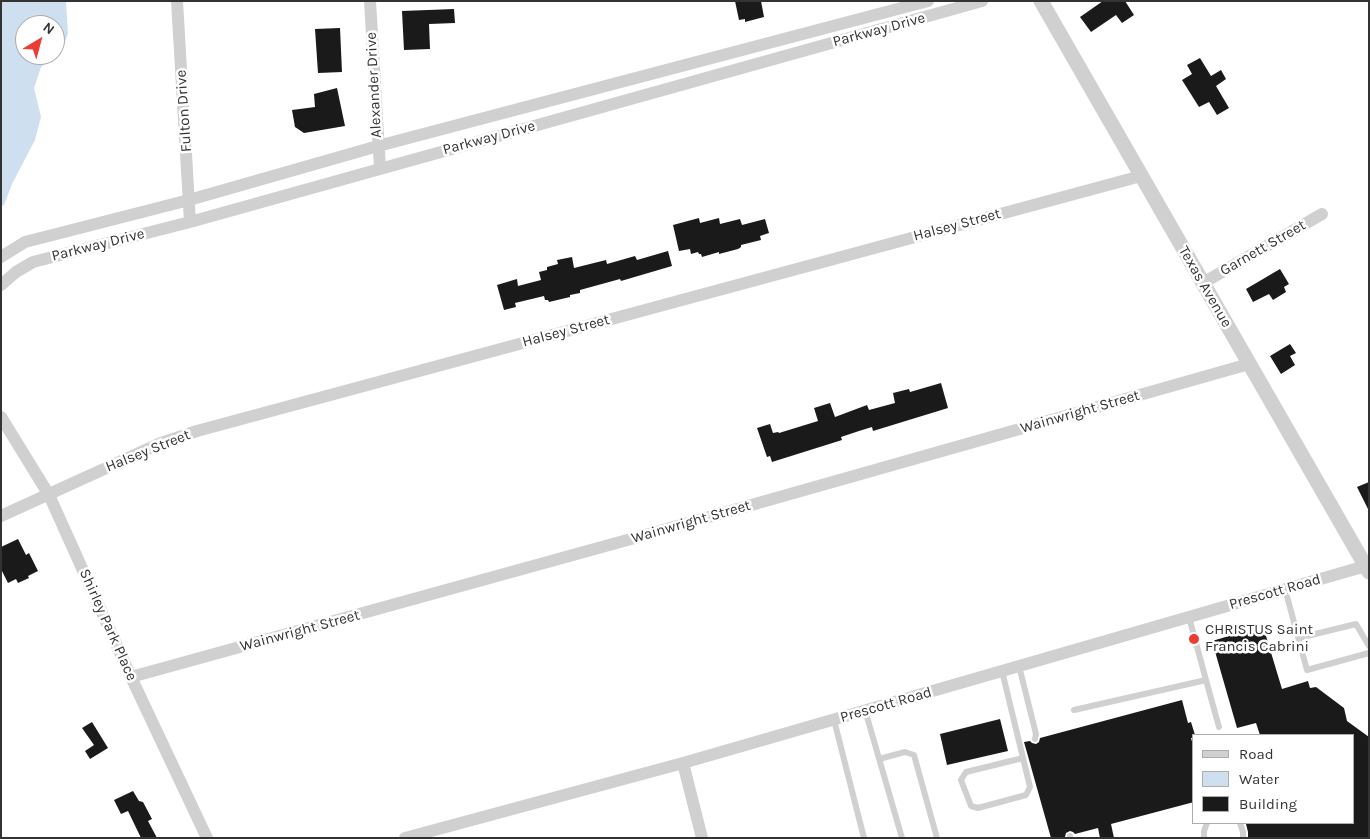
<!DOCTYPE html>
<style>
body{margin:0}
#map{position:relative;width:1370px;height:839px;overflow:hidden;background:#fff;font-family:Karla,sans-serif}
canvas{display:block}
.frame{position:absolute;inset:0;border:2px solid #333;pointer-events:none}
.legend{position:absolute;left:1192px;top:734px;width:162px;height:90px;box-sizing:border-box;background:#fff;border:1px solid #adadad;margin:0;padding:6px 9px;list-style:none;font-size:15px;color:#333}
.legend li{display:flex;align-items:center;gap:10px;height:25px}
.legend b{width:25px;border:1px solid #adadad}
.north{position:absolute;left:15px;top:15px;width:50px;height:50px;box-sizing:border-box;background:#fff;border:1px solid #adadad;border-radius:50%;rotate:37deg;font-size:14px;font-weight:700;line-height:20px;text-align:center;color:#333}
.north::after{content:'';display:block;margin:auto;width:18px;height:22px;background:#ea3b35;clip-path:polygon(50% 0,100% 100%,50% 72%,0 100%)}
</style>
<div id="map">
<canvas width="1370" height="839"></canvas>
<div class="frame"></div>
<ul class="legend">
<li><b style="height:6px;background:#d0d0d0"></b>Road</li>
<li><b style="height:14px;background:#cedfef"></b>Water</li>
<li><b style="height:14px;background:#1a1a1a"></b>Building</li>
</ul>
<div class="north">N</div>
</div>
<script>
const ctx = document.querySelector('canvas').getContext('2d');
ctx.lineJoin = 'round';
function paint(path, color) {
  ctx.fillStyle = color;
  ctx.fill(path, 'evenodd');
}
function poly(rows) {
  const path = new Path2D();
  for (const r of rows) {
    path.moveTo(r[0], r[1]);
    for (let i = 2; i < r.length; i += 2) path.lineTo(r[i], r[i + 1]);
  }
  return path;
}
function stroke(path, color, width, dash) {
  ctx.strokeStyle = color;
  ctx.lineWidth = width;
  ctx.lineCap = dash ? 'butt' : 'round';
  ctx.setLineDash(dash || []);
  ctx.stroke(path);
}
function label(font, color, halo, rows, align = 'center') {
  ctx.font = font + ' Karla,sans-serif';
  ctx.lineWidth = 5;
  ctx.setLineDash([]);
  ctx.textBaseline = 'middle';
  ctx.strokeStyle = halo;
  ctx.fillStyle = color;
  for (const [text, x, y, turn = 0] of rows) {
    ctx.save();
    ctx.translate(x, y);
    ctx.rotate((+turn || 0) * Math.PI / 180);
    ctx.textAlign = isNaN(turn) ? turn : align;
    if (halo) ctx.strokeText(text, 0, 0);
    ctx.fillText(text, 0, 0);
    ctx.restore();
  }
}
const water = poly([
 [1,1,66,1,68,34,61,52,41,67,34,88,41,117,35,140,12,184,4,205,1,206],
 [25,25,55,25,55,55,25,55]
]);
const building = poly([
 [735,1,761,1,764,17,745,22,745,19,739,20],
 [1103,1,1125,1,1134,15,1122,23,1116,15,1091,32,1080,17],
 [454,9,455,23,429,24,430,49,404,50,402,11],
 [340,28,342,72,318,73,315,29],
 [1200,58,1211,76,1221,70,1226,79,1216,86,1229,108,1217,115,1209,102,1199,107,1182,80,1192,74,1187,65],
 [337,88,345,126,304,133,295,127,292,110,315,107,314,94],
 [699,218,700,223,719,218,720,224,740,219,742,225,765,219,769,233,760,236,761,240,741,245,741,247,738,249,719,254,719,252,702,257,701,254,699,254,698,252,691,254,690,249,679,251,673,225],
 [668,251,672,266,621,281,620,279,580,290,580,293,570,295,570,297,549,302,548,300,545,300,544,296,515,303,516,307,504,310,497,285,517,279,518,286,541,280,539,272,547,270,547,267,558,264,557,260,572,257,574,268,606,260,607,264,635,256,637,260],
 [1280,269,1289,284,1284,287,1286,292,1273,300,1269,294,1253,302,1246,289],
 [1290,344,1296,353,1290,356,1295,365,1281,374,1270,356],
 [941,383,948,408,873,431,872,427,859,431,841,437,842,440,772,462,770,456,767,457,757,428,770,424,773,433,778,432,779,433,818,421,814,408,830,403,835,417,867,405,869,410,895,403,893,393,909,389,910,392],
 [1369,482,1369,511,1357,487],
 [18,539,26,555,29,553,38,571,28,576,29,578,18,583,16,579,8,583,1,569,1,547],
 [1263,626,1282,689,1308,681,1310,688,1316,687,1344,708,1347,721,1369,737,1369,838,1248,838,1248,832,1246,824,1249,823,1354,823,1354,735,1260,735,1256,723,1237,728,1212,641],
 [1182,700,1188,723,1191,722,1195,735,1194,735,1194,738,1191,738,1194,749,1194,802,1111,824,1114,838,1100,838,1098,828,1075,834,1073,832,1070,831,1066,833,1065,837,1051,838,1024,742,1030,741,1032,743,1036,744,1039,742,1040,738],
 [1000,719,1008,751,947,765,940,734],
 [92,722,108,748,90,759,85,751,94,745,82,728],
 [133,791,139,801,143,802,152,819,148,821,157,838,141,838,128,811,121,814,114,800]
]);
const service = poly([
 [1285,589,1307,670,1369,653],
 [1299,638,1356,624,1369,646],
 [1019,666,1036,734,1035,739],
 [1002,671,1030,787,1026,795,978,808,971,806,961,780,966,772,1023,758],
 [1206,680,1219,727],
 [865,710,902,838],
 [1074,710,1206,680,1189,617],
 [834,720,864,838],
 [879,759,905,752,914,755,937,838],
 [1240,823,1243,832,1243,836],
 [1070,836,1070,838],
 [1204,838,1204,831,1207,823]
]);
const minor = poly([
 [177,1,190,222],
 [370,1,380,168],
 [1,257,25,242,189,200,378,146,928,1],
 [1203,283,1322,214],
 [1,285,16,272,33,262,190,222,982,1],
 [1,417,49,495,131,677,207,838],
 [1,516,161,443,197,431,1141,176],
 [131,677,649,534,1249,364],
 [683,763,702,838],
 [405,838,683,763,1369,565]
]);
const tertiary = poly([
 [1041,1,1369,572]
]);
const markers = [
 [1194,639,6,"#ea3b35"]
];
const streetNames = [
 ["Parkway Drive",879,30,-15],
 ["Alexander Drive",374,85,-93],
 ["Fulton Drive",184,111,-94],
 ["Parkway Drive",489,138,-15],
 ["Halsey Street",957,225,-15],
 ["Parkway Drive",98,245,-14],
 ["Garnett Street",1263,248,-30],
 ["Texas Avenue",1205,287,60],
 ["Halsey Street",566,331,-15],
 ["Wainwright Street",1080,412,-16],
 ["Halsey Street",148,451,-22],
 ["Wainwright Street",691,522,-16],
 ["Prescott Road",1275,592,-16],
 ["Shirley Park Place",108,625,66],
 ["Wainwright Street",300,631,-15],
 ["Prescott Road",886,705,-16]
];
const poiNames = [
 ["CHRISTUS Saint",1205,630],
 ["Francis Cabrini",1205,647]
];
paint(water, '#cedfef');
paint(building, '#1a1a1a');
stroke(service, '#d0d0d0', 6);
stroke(minor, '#d0d0d0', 12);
stroke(tertiary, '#d0d0d0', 15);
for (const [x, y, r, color] of markers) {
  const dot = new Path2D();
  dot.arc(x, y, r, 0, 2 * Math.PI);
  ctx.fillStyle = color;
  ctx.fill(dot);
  stroke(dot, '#fff', 2);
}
label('15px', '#333', '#fff', streetNames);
label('15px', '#333', '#fff', poiNames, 'left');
</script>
